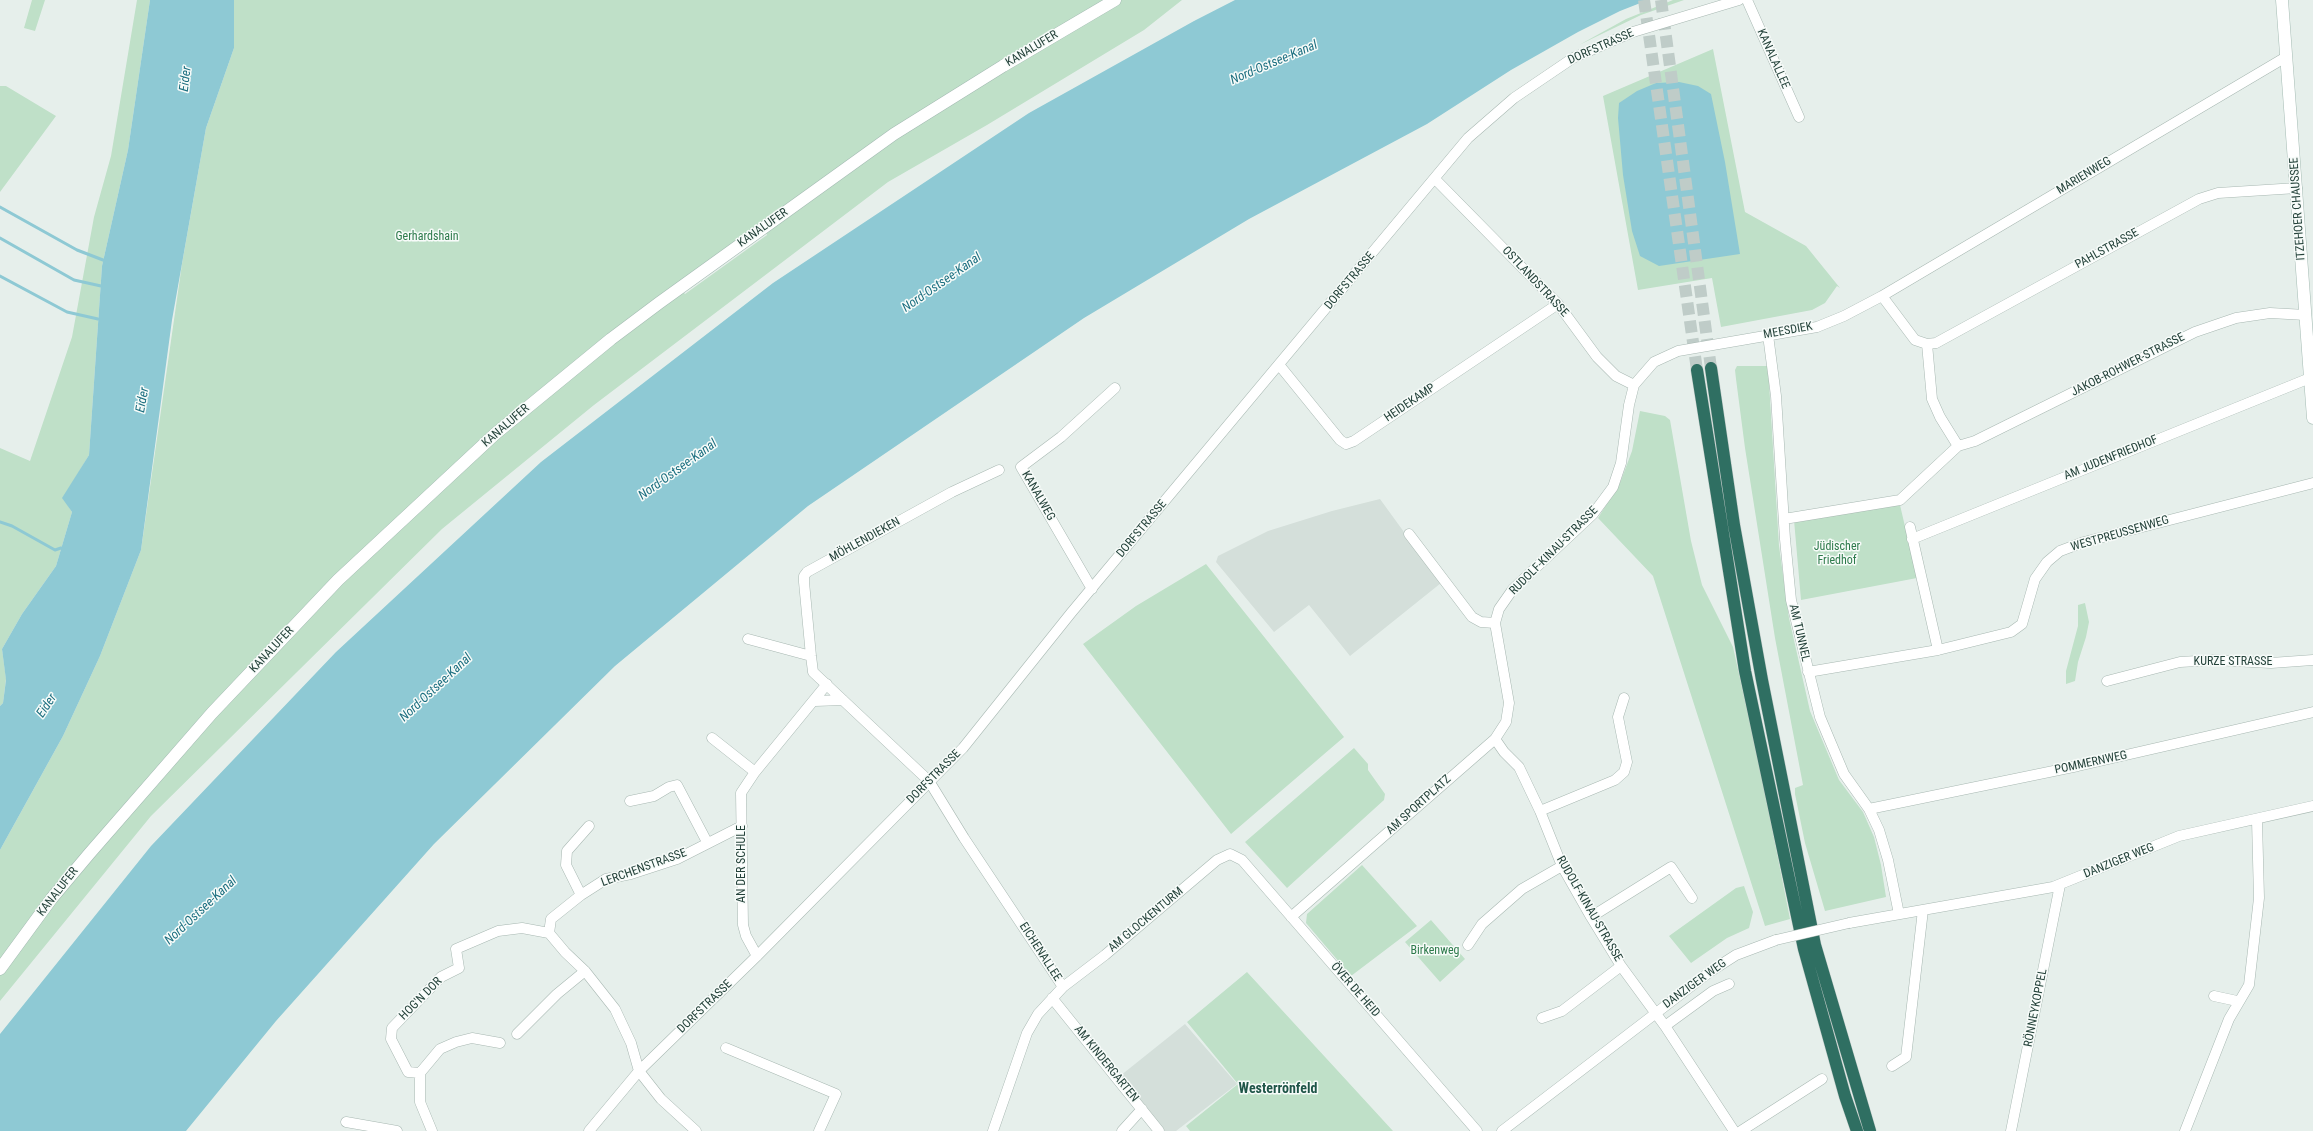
<!DOCTYPE html>
<meta charset="utf-8">
<style>
body{margin:0}
canvas{display:block;background:#e6efeb}
</style>
<canvas width="2313" height="1131"></canvas>
<script>
const ctx = document.querySelector('canvas').getContext('2d');
ctx.lineJoin = 'round';
function paint(path, color) {
  ctx.fillStyle = color;
  ctx.fill(path, 'evenodd');
}
function poly(rows) {
  const path = new Path2D();
  for (const r of rows) {
    path.moveTo(r[0], r[1]);
    for (let i = 2; i < r.length; i += 2) path.lineTo(r[i], r[i + 1]);
  }
  return path;
}
function stroke(path, color, width, dash) {
  ctx.strokeStyle = color;
  ctx.lineWidth = width;
  ctx.lineCap = dash ? 'butt' : 'round';
  ctx.setLineDash(dash || []);
  ctx.stroke(path);
}
function label(font, color, halo, rows, align = 'center') {
  ctx.font = font + ' "Roboto Condensed",sans-serif';
  ctx.lineWidth = 3;
  ctx.setLineDash([]);
  ctx.textBaseline = 'middle';
  ctx.strokeStyle = halo;
  ctx.fillStyle = color;
  for (const [text, x, y, turn = 0] of rows) {
    ctx.save();
    ctx.translate(x, y);
    ctx.rotate((+turn || 0) * Math.PI / 180);
    ctx.textAlign = isNaN(turn) ? turn : align;
    if (halo) ctx.strokeText(text, 0, 0);
    ctx.fillText(text, 0, 0);
    ctx.restore();
  }
}
const built = poly([
 [1380,499,1441,583,1350,656,1309,605,1274,632,1216,562,1218,556,1268,531,1332,511],
 [1185,1024,1237,1084,1176,1131,1165,1131,1120,1076]
]);
const green = poly([
 [32,0,45,0,35,31,24,28],
 [137,0,150,0,128,150,102,266,89,455,63,498,72,512,56,566,22,614,2,649,6,679,3,703,0,706,0,448,30,461,72,337,94,217,111,156],
 [234,0,1182,0,1144,30,987,125,888,182,594,405,442,529,151,816,0,1001,0,850,63,736,100,656,141,550,182,264,206,128,234,48],
 [766,232,767,235,685,294,683,292],
 [1673,0,1684,0,1641,15,1579,45,1626,19],
 [1713,49,1745,212,1806,246,1840,288,1837,286,1825,303,1812,310,1721,327,1712,278,1638,290,1603,96],
 [0,86,6,86,56,116,0,192],
 [1737,366,1768,366,1779,546,1789,618,1810,711,1839,780,1863,812,1874,837,1881,865,1886,897,1825,911,1805,843,1795,794,1795,788,1803,785,1775,638,1745,448,1736,379,1735,370],
 [1640,411,1665,416,1670,420,1691,541,1702,585,1733,647,1762,777,1790,919,1765,926,1653,576,1598,518,1620,483,1632,451],
 [1900,505,1917,578,1801,600,1794,520],
 [1206,564,1344,737,1231,834,1083,644,1136,606],
 [2085,603,2089,622,2086,637,2078,662,2075,681,2066,684,2066,671,2078,626,2078,605],
 [1354,748,1368,764,1368,770,1385,794,1384,800,1287,888,1245,842],
 [1362,865,1417,926,1351,976,1306,923,1307,914],
 [1744,886,1753,912,1749,928,1727,938,1691,963,1669,936,1736,888],
 [1431,920,1465,959,1440,982,1405,942],
 [1247,972,1393,1131,1190,1131,1186,1126,1238,1084,1187,1022]
]);
const water = poly([
 [150,0,234,0,234,48,206,128,172,320,141,550,100,656,63,736,0,850,0,706,3,703,6,680,2,649,22,614,56,566,72,512,62,498,89,455,102,266,128,150],
 [1235,0,1648,0,1620,11,1578,32,1511,70,1427,124,1249,219,1084,318,808,506,615,666,434,844,276,1021,186,1131,0,1131,0,1034,151,846,336,652,541,462,773,283,1029,113,1194,21],
 [1679,82,1698,86,1711,94,1725,162,1740,254,1659,266,1640,256,1632,231,1623,175,1618,118,1619,103,1637,91,1656,83]
]);
const stream = poly([
 [0,207,77,250,103,260],
 [0,238,74,280,101,286],
 [0,276,67,312,98,319],
 [0,522,12,526,55,550,61,548]
]);
const highwayTunnel = poly([
 [1644,0,1697,370],
 [1661,0,1711,368]
]);
const street = poly([
 [1747,0,1799,117],
 [1435,179,1558,304,1597,357,1616,376,1634,385],
 [1882,296,1915,340,1927,344,1936,343,2199,199,2218,193,2297,188],
 [1768,335,1776,396,1785,539,1791,600,1820,717,1844,774,1869,809,1879,830,1888,860,1899,914],
 [1927,344,1932,399,1940,417,1958,446],
 [1280,366,1340,440,1346,444,1354,441,1558,304],
 [999,470,952,492,807,572,804,576,804,582,811,656,813,672,929,781,964,838,1063,987],
 [1784,519,1900,500,1958,446,1975,441,2195,332,2236,318,2270,313,2306,315],
 [1910,527,1938,650],
 [1409,534,1472,617,1481,622,1495,623],
 [1912,539,2310,378],
 [1092,589,1021,467,1061,437,1115,388],
 [748,639,811,656],
 [1808,672,1938,650,2011,632,2022,624,2035,579,2047,562,2060,551,2084,542,2313,483],
 [2107,681,2180,662,2215,660,2271,663,2313,660],
 [815,701,843,700],
 [712,738,755,772],
 [1495,739,1504,752,1519,767,1540,811,1562,866,1591,917,1621,966,1665,1026,1734,1131],
 [630,801,654,796,669,787,677,785,707,842],
 [1869,809,2078,766,2313,712],
 [1540,811,1615,780,1624,772,1627,762,1618,717,1624,698],
 [581,895,566,865,567,851,589,826],
 [1291,917,1495,739,1506,722,1509,703,1495,623,1499,609,1513,589,1593,514,1613,487,1621,463,1629,405,1634,385,1654,362,1678,351,1817,327,1844,316,1882,296,2286,57],
 [1591,917,1671,867,1692,898],
 [1849,923,2053,887,2179,836,2313,806],
 [549,933,551,919,581,895,606,879,631,874,677,859,742,826],
 [1468,945,1482,924,1522,889,1562,866],
 [757,956,746,936,743,925,741,793,755,772,827,684],
 [2214,996,2237,1001],
 [1052,998,1159,1131],
 [1542,1018,1562,1011,1621,966],
 [1665,1026,1713,991,1729,984],
 [517,1034,557,994,585,971],
 [726,1048,836,1094,819,1131],
 [1892,1066,1906,1057,1923,910],
 [420,1073,408,1072,391,1039,392,1028,441,977,459,968,456,949,498,931,522,928,549,933,565,952,585,971,615,1009,631,1043,639,1071,661,1099,696,1131],
 [346,1122,397,1131],
 [432,1131,420,1102,420,1073,440,1049,456,1042,472,1038,500,1043],
 [589,1131,639,1071,757,956,963,748,1071,613,1468,138,1514,98,1573,58,1633,32,1739,0],
 [993,1131,1027,1033,1038,1014,1063,987,1105,955,1217,860,1230,854,1242,860,1477,1131],
 [1122,1131,1142,1109],
 [1502,1131,1711,971,1736,955,1776,940],
 [1741,1131,1822,1079],
 [2011,1131,2060,885],
 [2185,1131,2229,1019,2249,985,2259,898,2257,820]
]);
const secondary = poly([
 [2282,0,2313,418],
 [0,969,52,898,89,854,212,713,338,580,495,434,611,339,659,303,894,134,1003,66,1115,0]
]);
const highway = poly([
 [1711,368,1734,525,1762,680,1815,945,1870,1131],
 [1697,370,1745,671,1804,949,1845,1096,1857,1131]
]);
const streetBridge = poly([
 [1776,940,1849,923]
]);
const streetNames = [
 ["DORFSTRASSE",1601,47,-24],
 ["KANALUFER",1032,49,-31],
 ["KANALALLEE",1773,59,66],
 ["MARIENWEG",2084,176,-31],
 ["ITZEHOER CHAUSSEE",2298,209,-94],
 ["KANALUFER",763,228,-35],
 ["PAHLSTRASSE",2107,249,-29],
 ["DORFSTRASSE",1350,281,-50],
 ["OSTLANDSTRASSE",1535,282,47],
 ["MEESDIEK",1788,331,-10],
 ["JAKOB-ROHWER-STRASSE",2128,365,-27],
 ["HEIDEKAMP",1410,403,-34],
 ["KANALUFER",506,426,-41],
 ["AM JUDENFRIEDHOF",2111,458,-22],
 ["KANALWEG",1038,496,60],
 ["DORFSTRASSE",1142,529,-50],
 ["WESTPREUSSENWEG",2120,534,-16],
 ["MÖHLENDIEKEN",865,540,-29],
 ["RUDOLF-KINAU-STRASSE",1554,551,-45],
 ["AM TUNNEL",1799,633,77],
 ["KANALUFER",272,650,-47],
 ["KURZE STRASSE",2233,662],
 ["POMMERNWEG",2091,763,-12],
 ["DORFSTRASSE",934,777,-45],
 ["AM SPORTPLATZ",1419,805,-42],
 ["DANZIGER WEG",2119,861,-22],
 ["AN DER SCHULE",742,864,-90],
 ["LERCHENSTRASSE",644,868,-20],
 ["KANALUFER",58,892,-52],
 ["RUDOLF-KINAU-STRASSE",1589,909,60],
 ["AM GLOCKENTURM",1146,920,-40],
 ["EICHENALLEE",1040,952,57],
 ["DANZIGER WEG",1695,984,-36],
 ["ÖVER DE HEID",1355,990,49],
 ["HOG'N DOR",421,999,-45],
 ["DORFSTRASSE",705,1007,-44],
 ["RÖNNEYKOPPEL",2036,1008,-79],
 ["AM KINDERGARTEN",1106,1064,51]
];
const parkNames = [
 ["Gerhardshain",427,237],
 ["Jüdischer",1837,547],
 ["Friedhof",1837,561],
 ["Birkenweg",1435,951]
];
const waterNames = [
 ["Nord-Ostsee-Kanal",1274,63,-23],
 ["Eider",186,79,-83],
 ["Nord-Ostsee-Kanal",942,283,-35],
 ["Eider",143,400,-80],
 ["Nord-Ostsee-Kanal",678,470,-36],
 ["Nord-Ostsee-Kanal",436,688,-43],
 ["Eider",47,706,-56],
 ["Nord-Ostsee-Kanal",201,911,-43]
];
const quarterNames = [
 ["Westerrönfeld",1278,1089]
];
paint(built, '#d4dfda');
paint(green, '#bfe0c8');
paint(water, '#8ec9d4');
stroke(stream, '#8ec9d4', 3);
stroke(highwayTunnel, '#bfccc8', 12, [12, 6]);
stroke(street, '#a8b8b2', 11);
stroke(secondary, '#a4bbb3', 13);
stroke(highway, '#c2cac8', 13);
stroke(street, '#fff', 10);
stroke(secondary, '#fff', 12);
stroke(highway, '#2f6f62', 12);
stroke(streetBridge, '#a8b8b2', 11, []);
stroke(streetBridge, '#fff', 10);
label('12px', '#24423a', '#f7fbf9', streetNames);
label('12px', '#2d7a4b', '#f7fbf9', parkNames);
label('italic 13px', '#1c6f80', '#f7fbf9', waterNames);
label('bold 14px', '#1f5548', '#f7fbf9', quarterNames);
</script>
